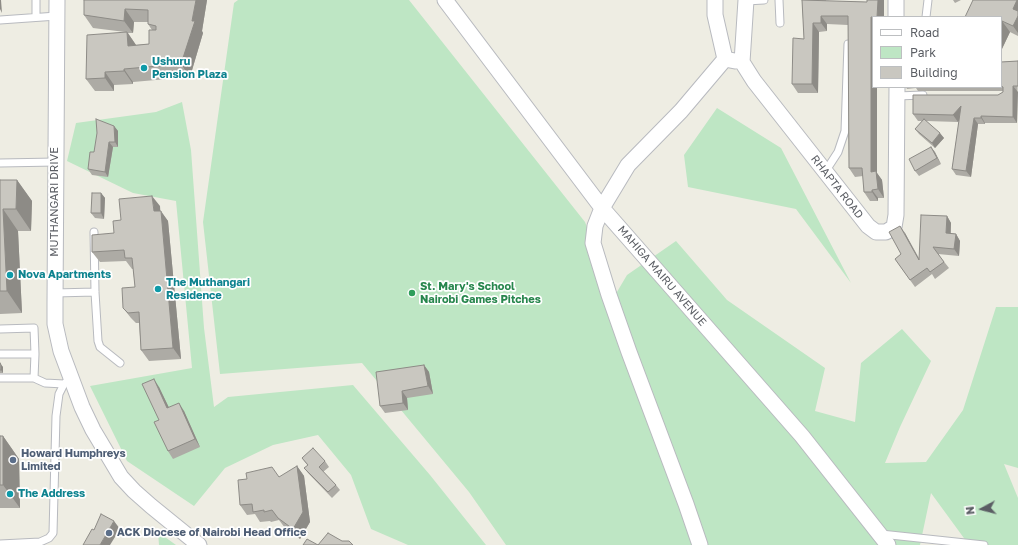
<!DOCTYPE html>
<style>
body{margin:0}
#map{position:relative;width:1018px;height:545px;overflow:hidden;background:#eeede3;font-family:"Golos Text",sans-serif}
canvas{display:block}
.legend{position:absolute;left:872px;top:16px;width:130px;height:72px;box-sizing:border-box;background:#fff;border:1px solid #bdbfc1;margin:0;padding:5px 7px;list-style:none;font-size:12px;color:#5b5e64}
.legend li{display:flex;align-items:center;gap:8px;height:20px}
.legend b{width:20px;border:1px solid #bdbfc1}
.north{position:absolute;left:962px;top:489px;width:40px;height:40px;-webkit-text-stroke:3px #fff;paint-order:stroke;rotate:263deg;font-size:11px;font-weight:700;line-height:16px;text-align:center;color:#5b5e64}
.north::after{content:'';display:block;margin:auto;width:14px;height:18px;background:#5b5e64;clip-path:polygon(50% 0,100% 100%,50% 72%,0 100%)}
</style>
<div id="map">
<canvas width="1018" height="545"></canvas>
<ul class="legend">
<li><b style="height:5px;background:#fff"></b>Road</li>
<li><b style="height:11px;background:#bee6c4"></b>Park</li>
<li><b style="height:11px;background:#c9c7c0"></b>Building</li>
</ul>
<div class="north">N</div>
</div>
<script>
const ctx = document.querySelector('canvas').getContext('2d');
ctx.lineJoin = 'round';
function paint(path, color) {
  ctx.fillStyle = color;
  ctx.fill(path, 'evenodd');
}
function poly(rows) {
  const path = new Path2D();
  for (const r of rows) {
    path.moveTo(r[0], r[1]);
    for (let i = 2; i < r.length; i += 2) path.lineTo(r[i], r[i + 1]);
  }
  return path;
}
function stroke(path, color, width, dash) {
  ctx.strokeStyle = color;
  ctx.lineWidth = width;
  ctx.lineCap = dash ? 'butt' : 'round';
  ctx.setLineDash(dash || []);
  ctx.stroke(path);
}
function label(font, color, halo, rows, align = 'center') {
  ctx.font = font + ' "Golos Text",sans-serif';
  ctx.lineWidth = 3.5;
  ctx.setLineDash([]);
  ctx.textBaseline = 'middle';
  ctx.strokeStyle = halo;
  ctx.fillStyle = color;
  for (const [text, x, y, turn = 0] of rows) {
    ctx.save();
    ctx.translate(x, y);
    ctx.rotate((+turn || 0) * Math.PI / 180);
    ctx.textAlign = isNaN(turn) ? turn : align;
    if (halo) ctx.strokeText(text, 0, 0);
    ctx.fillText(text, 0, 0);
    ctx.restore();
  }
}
const green = poly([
 [238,0,409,0,585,222,614,297,627,275,676,241,727,300,825,368,815,411,855,422,861,363,902,329,931,361,900,427,885,463,926,462,963,410,996,307,1018,307,1018,468,1004,464,1018,498,1018,545,969,545,931,493,920,545,506,545,469,492,362,363,220,374,203,222,234,3],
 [182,102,191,150,204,328,214,407,228,397,353,385,430,475,486,545,408,545,371,529,351,475,318,435,273,445,225,468,194,506,127,461,90,386,192,368,176,201,133,193,67,161,76,123,156,112],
 [717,108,781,148,851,283,796,209,688,187,684,155],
 [158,532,176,545,159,545]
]);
const lane = poly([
 [36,0,36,17],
 [779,0,780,23],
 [746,1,764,0],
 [926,17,928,0],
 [0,20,57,16],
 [897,96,923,95],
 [0,163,56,162],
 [825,172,838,152,845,131,848,44],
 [94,232,95,292,98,341,100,347,120,363],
 [55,293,95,292],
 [0,329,34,328,35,354,34,378],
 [0,354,35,354],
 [0,378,34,378,45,383,64,384],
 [881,534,984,545],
 [0,544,40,542,49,538,53,533,56,416,59,394,64,384,70,379]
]);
const street = poly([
 [57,0,55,303,55,324,61,351,82,407,93,430,121,477,134,491,151,506,199,545],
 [445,0,602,208,802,436,888,545],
 [715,0,715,15,725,59,735,61],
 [746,0,742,62,754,81,868,226,876,232,886,232,894,227,896,215,897,87],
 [896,17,896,0],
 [700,545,686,504,629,352,609,295,593,243,595,226,602,208,628,165,681,111,725,59]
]);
const wall = poly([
 [84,0,207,0,202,31,203,33,190,77,133,82,133,84,114,85,114,91,95,91,86,79,125,32,93,28,84,15],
 [134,22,148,22,148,24,152,30,149,44,136,45,128,33,133,33],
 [802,0,826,0,826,1,867,2,884,0,884,17,873,17,873,87,877,173,882,180,884,198,878,198,878,201,870,201,864,192,863,176,855,177,849,168,848,25,827,24,827,31,819,32,818,93,798,93,792,84,804,39],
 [953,0,961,0,955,3],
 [1018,0,1018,36,1010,32,1001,51,1001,17],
 [1018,61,1017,123,985,123,985,124,978,124,971,177,956,175,952,169,959,120,958,122,926,121,944,138,935,148,919,134,915,129,922,121,918,121,913,114,998,95,1003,92,1003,91,918,91,916,88,907,89,906,87,1001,87,1001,62],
 [114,126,118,131,118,147,113,147,108,177,92,175,88,169],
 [931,147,941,164,919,176,915,171],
 [0,180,17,180,32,201,31,231,18,231,22,313,0,314],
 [101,193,105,198,104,219,95,218,91,213],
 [160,206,160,211,168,221,181,359,149,361,141,350,139,323,136,323,131,318,123,308,135,287,133,269,132,269,126,261,100,262,92,252,114,233,121,220],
 [947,216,951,223,951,233,956,234,960,241,959,256,938,254,949,268,935,279,932,274,915,287,895,259,901,254,905,233,919,258],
 [0,363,3,367,3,373,0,373],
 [424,365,429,372,433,394,407,398,408,410,385,413,380,406],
 [159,387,169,408,184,411,200,447,173,459,168,451,159,420],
 [0,436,3,436,19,459,20,508,0,508],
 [302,458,325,461,329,467,323,472,336,485,340,490,332,498,308,473,304,468,308,466],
 [297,466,304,476,310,522,300,539,285,528,279,520,271,522,270,521,260,522,255,514,247,515,240,505]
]);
const shadedWall = poly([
 [0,0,1,0,2,13,0,9],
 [196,0,207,0,202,31,203,33,190,77,181,64,192,21],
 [878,0,884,0,884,17,877,17],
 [1017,0,1018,0,1018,33,1013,26,1013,9],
 [125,9,134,22,133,33,124,21],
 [821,16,827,24,827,31,821,23],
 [871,17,873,20,873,87,877,87,877,173,882,180,884,198,878,189,871,172],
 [1002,21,1010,32,1001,51,1001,24],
 [813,23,819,32,818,93,812,84],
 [127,32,136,45,137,59,128,46],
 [124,69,133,82,133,84,124,71],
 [105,72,114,85,114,91,105,78],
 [1013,86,1018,92,1017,123,1013,117],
 [961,106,966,112,958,122,953,115],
 [981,116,985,123,985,124,981,118],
 [974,118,978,124,971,177,966,171],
 [114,126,118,131,118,147,115,142],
 [940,133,944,138,935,148,932,143],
 [109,142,113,147,108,177,105,172],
 [931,147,935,152,941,164,937,158],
 [17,180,32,201,31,231,16,209],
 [872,190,878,198,878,201,872,192],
 [101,193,105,198,104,219,101,213],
 [152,196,160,206,161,222,154,211],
 [3,209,18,231,22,313,7,291],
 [161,211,168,221,181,359,173,348],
 [947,216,951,223,950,240,946,233],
 [900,226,905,233,923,267,919,260],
 [956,234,960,241,959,256,954,249],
 [1,365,3,367,3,373,1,370],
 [424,365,429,372,433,394,428,386],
 [154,379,159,387,173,416,167,408],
 [402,391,407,398,408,410,403,403],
 [179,403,184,411,200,447,195,439],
 [3,436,19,459,20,508,3,485],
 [297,466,304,476,310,522,300,539,293,529],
 [114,521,120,529,110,545,100,545]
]);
const building = poly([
 [84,0,196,0,192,21,195,21,181,64,124,69,124,71,105,72,105,78,86,79,87,35,127,32,128,46,149,44,149,30,156,30,156,26,148,24,148,10,125,9,124,21,84,15,84,0],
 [802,0,867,2,867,0,878,0,877,17,871,17,871,172,876,171,878,189,872,190,872,192,864,192,862,168,849,168,848,16,821,16,821,23,813,23,812,84,792,84,793,38,804,39,802,0],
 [973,0,1017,0,1013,9,1018,11,1018,16,1013,26,1002,21,1001,24,1001,17,965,17,973,0],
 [1018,61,1018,86,1013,86,1013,117,981,116,981,118,974,118,966,171,952,169,961,106,953,115,913,114,913,95,998,95,1003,92,1003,87,1001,86,1001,62,1018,61],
 [96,119,114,126,115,142,109,142,105,172,88,169,90,152,94,152,97,133,96,119],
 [924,119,940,133,932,143,915,129,924,119],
 [931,147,937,158,915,171,909,159,931,147],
 [0,180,17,180,16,209,3,209,7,291,0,291,0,180],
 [92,193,101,193,101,213,91,213,92,193],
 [152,196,154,211,161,211,173,348,141,350,139,312,128,313,123,308,122,288,135,287,132,258,125,258,124,250,92,252,92,235,114,233,113,221,121,220,119,199,152,196],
 [921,215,947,216,946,233,956,234,954,249,933,247,944,262,930,272,927,268,910,280,895,259,901,254,889,232,900,226,919,260,921,215],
 [0,363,1,365,1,370,0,370,0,363],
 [424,365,428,386,402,391,403,403,380,406,376,372,424,365],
 [154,379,167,408,179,403,195,439,168,451,154,422,159,420,142,384,154,379],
 [0,436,3,436,3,485,0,485,0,436],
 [313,448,325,461,319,467,336,485,328,492,304,468,308,465,302,458,313,448],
 [297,466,303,512,293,529,278,518,272,510,264,512,264,510,253,512,252,504,240,505,238,480,247,479,246,473,272,467,279,477,297,466],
 [101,514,114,521,100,545,83,545,92,529,94,530,101,514],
 [328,533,342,541,349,541,353,545,303,545,307,539,318,545,328,533]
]);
const markers = [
 [144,68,4,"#0f9aa8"],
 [10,275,4,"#0f9aa8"],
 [158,289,4,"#0f9aa8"],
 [412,293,4,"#2e9e5b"],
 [13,460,4,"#5c6f8a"],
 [10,494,4,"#0f9aa8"],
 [109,533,4,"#5c6f8a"]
];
const cultureNames = [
 ["Ushuru",152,62],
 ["Pension Plaza",152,75],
 ["Nova Apartments",18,275],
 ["The Muthangari",166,283],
 ["Residence",166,296],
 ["The Address",18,494]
];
const streetNames = [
 ["RHAPTA ROAD",837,187,52],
 ["MUTHANGARI DRIVE",55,202,-90],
 ["MAHIGA MAIRU AVENUE",662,276,49]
];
const leisureNames = [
 ["St. Mary's School",420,287],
 ["Nairobi Games Pitches",420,300]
];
const serviceNames = [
 ["Howard Humphreys",21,454],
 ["Limited",21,467],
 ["ACK Diocese of Nairobi Head Office",117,533]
];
paint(green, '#bee6c4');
stroke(lane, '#b8babf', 9);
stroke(street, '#b8babf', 17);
stroke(lane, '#fff', 7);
stroke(street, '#fff', 15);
paint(wall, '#adaba5');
paint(shadedWall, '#8d8b86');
paint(building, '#c9c7c0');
stroke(building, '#8d8b86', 1);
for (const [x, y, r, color] of markers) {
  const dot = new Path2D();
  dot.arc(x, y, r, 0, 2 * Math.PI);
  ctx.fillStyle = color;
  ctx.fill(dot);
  stroke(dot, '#fff', 1.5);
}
label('bold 11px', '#0d838f', '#fff', cultureNames, 'left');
label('11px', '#5b5e64', '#fff', streetNames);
label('bold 11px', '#27864d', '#fff', leisureNames, 'left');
label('bold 11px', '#4e5e75', '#fff', serviceNames, 'left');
</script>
